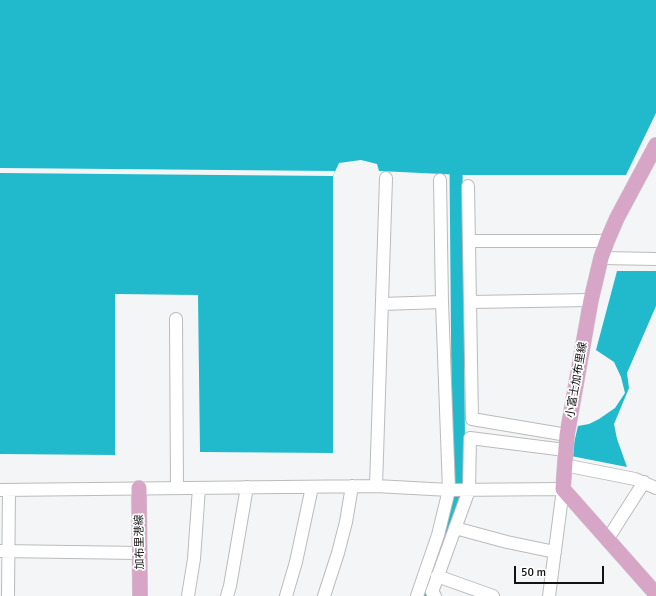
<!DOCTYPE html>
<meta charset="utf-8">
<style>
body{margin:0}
#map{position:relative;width:656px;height:596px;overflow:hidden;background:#f4f5f7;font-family:Signika,sans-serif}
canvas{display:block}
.scale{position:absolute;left:514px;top:566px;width:90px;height:18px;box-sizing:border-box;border:2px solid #121213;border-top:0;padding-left:5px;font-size:12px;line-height:14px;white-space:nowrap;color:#121213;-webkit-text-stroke:3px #fff;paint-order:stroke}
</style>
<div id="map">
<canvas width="656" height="596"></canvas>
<div class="scale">50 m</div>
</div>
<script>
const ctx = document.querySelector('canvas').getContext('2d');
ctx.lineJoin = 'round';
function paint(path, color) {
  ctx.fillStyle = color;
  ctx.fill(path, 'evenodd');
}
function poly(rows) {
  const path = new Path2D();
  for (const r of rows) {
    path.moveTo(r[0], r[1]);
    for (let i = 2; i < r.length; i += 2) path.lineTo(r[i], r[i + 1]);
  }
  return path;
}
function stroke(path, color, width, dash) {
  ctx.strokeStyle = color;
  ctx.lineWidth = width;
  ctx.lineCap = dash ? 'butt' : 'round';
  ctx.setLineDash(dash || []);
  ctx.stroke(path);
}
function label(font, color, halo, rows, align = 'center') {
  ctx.font = font + ' Signika,"Noto Sans JP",sans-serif';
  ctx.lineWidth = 3.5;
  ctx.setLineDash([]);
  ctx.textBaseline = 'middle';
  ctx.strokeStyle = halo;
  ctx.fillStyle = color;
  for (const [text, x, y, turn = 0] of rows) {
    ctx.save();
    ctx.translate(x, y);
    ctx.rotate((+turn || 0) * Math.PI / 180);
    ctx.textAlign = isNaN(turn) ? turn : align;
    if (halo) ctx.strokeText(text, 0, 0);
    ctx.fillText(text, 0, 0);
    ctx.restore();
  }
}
const water = poly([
 [0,0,656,0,656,113,626,175,463,175,379,171,377,164,361,160,339,163,333,176,333,453,200,452,198,295,115,294,115,455,0,454],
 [617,271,656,271,656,306,627,373,629,388,614,424,617,439,627,467,571,456,578,426,589,424,599,419,615,408,625,393,621,377,614,362,596,350]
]);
const pier = poly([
 [0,168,335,171,333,176,0,173]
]);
const canal = poly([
 [424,596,459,498,456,166]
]);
const minor = poly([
 [468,186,472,419,567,435],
 [469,241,607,241],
 [601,258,656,259],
 [470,302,591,300],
 [382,304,442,302],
 [176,319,177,488],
 [564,465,635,479,656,488],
 [376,486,386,178],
 [0,490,376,486,449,490,563,489,549,596],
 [455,528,507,542,555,552],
 [607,540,644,482],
 [0,551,140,553],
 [437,576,493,596],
 [8,596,9,490],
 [188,596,194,559,199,488],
 [227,596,230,586,247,487],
 [286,596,296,562,312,487],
 [324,596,338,553,346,522,352,486],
 [417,596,438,535,449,490,442,302,440,180],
 [435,596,432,592,469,490,470,438,565,450]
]);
const major = poly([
 [656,145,617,218,607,241,601,258,591,300,567,435,563,489,656,594],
 [139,488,140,596]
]);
const streetNames = [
 ["小富士加布里線",577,380,-80],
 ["加布里港線",140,542,-91]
];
paint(water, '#20bacc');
paint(pier, '#f4f5f7');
stroke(canal, '#20bacc', 13);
stroke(minor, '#babbbd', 14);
stroke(major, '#d0d0d0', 16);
stroke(minor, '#fff', 12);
stroke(major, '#d7a6c6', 15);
label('11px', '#121213', '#fff', streetNames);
</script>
